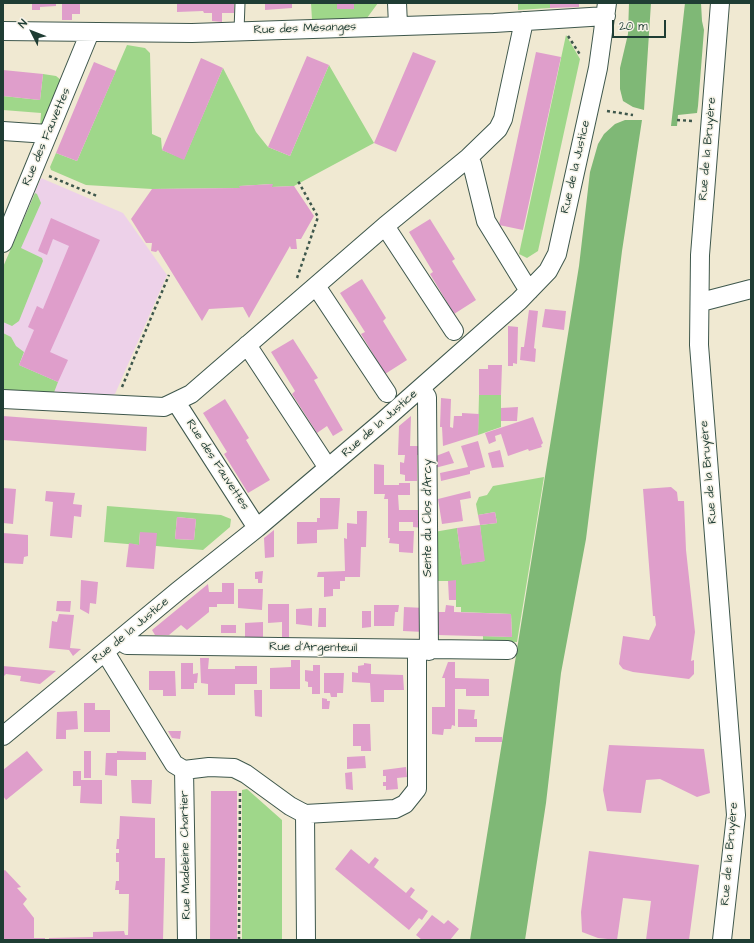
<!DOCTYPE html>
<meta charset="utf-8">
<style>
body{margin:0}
#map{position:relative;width:754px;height:943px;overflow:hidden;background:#f0e9d2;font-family:"Architects Daughter",sans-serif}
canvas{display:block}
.frame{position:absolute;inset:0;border:4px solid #1f3d34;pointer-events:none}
.north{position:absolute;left:12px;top:12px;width:40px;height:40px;-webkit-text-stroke:3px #f7f3e8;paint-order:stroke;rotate:312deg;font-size:11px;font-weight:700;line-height:16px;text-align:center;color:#1f3d34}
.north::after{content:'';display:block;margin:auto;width:14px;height:18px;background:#1f3d34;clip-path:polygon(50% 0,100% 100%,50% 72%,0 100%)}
.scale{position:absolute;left:612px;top:20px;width:54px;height:18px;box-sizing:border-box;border:2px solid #1f3d34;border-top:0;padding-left:5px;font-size:12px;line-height:14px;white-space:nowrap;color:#1f3d34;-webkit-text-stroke:3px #f7f3e8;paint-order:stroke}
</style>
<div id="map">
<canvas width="754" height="943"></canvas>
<div class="frame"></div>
<div class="north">N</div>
<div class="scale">20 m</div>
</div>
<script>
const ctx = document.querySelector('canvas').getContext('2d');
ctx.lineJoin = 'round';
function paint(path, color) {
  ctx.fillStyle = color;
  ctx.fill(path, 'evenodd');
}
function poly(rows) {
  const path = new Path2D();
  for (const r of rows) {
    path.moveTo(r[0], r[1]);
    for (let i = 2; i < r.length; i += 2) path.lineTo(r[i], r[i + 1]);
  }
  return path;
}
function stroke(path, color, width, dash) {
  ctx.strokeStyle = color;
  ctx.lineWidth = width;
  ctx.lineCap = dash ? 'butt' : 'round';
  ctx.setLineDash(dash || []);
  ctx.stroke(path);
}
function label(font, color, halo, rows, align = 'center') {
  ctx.font = font + ' "Architects Daughter",sans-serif';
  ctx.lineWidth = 3;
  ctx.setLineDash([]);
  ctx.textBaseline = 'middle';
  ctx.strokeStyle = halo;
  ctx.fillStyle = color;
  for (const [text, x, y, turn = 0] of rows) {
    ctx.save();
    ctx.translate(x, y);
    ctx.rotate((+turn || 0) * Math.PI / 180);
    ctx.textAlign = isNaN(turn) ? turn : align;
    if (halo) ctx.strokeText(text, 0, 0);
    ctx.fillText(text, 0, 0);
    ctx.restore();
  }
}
const built = poly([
 [41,178,123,213,167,275,115,394,105,399,3,392,3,267]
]);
const green = poly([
 [311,3,337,3,337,9,354,9,354,3,378,3,367,18,312,20],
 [518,3,550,3,550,8,518,10],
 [566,35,580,59,538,251,527,258,519,254],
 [127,45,145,48,150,53,152,134,161,138,162,150,184,159,223,68,256,132,268,147,290,156,329,65,374,143,294,186,272,187,272,184,240,186,240,188,152,189,86,185,51,170,50,167,56,153,77,161],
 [43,74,56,76,61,80,46,120,40,128,41,113,3,110,3,96,40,100],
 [35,193,37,194,41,203,21,248,42,258,43,261,19,321,12,326,3,322,3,267],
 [3,333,11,337,16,346,24,352,19,365,58,382,53,395,3,392],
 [479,395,501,395,501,427,478,435],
 [544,477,517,642,483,641,483,636,512,637,511,614,461,612,461,607,456,607,456,581,435,581,434,532,457,528,462,564,484,561,480,525,497,523,495,512,478,515,476,504,479,497,487,495,493,486],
 [107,506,221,515,231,519,230,527,203,550,156,546,140,532,139,545,104,542],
 [177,517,196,519,194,540,175,539],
 [247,789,282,820,282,940,242,940,242,790]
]);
const forest = poly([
 [629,3,651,3,644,110,633,107,623,101,620,89,620,68,628,34],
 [685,3,701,3,702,21,704,30,698,106,697,113,678,115,677,126,671,126],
 [625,120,642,120,622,251,586,539,561,673,546,803,525,940,470,940,579,266,590,172,598,144,604,134,615,124]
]);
const building = poly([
 [32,3,56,3,56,6,40,7,40,10,32,10],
 [62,3,80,3,80,14,72,14,72,20,62,20],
 [177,3,234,4,234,13,222,13,222,22,212,21,212,13,204,13,203,11,177,12],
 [265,3,292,3,292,8,265,10],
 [337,3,354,3,354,9,337,9],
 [550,3,579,3,579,7,550,8],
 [413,52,436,61,396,152,374,143],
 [536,52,561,57,523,230,499,225],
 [307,56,329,65,290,156,268,147],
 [201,58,223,68,184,160,162,150],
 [94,62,116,71,77,161,56,153],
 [3,70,43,74,40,100,3,96],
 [273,184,272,187,294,186,314,216,301,239,296,239,297,249,291,249,290,246,249,318,243,307,209,309,202,321,158,250,156,252,151,251,152,243,146,243,131,219,152,189,240,188,239,186],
 [51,218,100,240,50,352,68,360,58,382,19,365,34,330,28,327,37,306,43,309,69,246,53,239,47,255,38,251],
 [430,219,455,259,452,261,476,300,454,314,430,274,433,272,409,232],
 [362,279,386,318,383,321,407,360,385,374,361,334,365,332,340,293],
 [545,309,566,311,564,330,542,327],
 [529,310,538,311,534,348,536,349,535,362,520,360,521,347,524,347],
 [508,326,518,327,517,364,513,363,513,366,508,366],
 [293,339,318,378,314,380,343,430,333,436,327,426,317,433,292,394,295,391,271,352],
 [488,365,502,365,501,395,479,395,479,369,488,369],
 [441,398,451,399,450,427,453,428,454,416,462,416,462,413,479,414,478,435,443,446,442,427,440,427],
 [225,399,249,438,246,440,270,480,248,493,224,454,227,452,203,413],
 [518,407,517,421,501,421,501,408],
 [3,416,147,427,146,451,3,440],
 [411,416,410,446,422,446,423,455,417,455,417,481,405,481,405,475,400,474,400,462,404,463,405,455,398,455,399,426],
 [533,417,543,443,541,445,542,447,529,451,528,449,508,456,501,434,495,436,496,441,489,444,485,433],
 [478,441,485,467,470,471,470,474,441,481,440,473,468,467,461,446],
 [500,450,504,467,492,468,488,453],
 [449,451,454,463,435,468,436,456],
 [374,464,384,465,384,485,399,485,399,483,410,483,410,495,398,495,399,510,424,510,424,528,413,527,413,522,399,522,399,531,414,531,413,553,399,552,399,544,389,543,390,538,388,538,388,499,384,499,385,494,374,494],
 [671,487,677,492,678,501,684,501,686,550,695,632,691,661,694,660,694,674,689,679,633,672,623,669,619,664,623,636,649,640,656,625,655,616,653,616,643,489],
 [3,488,16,489,13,524,3,523],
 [46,491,75,493,73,504,82,505,81,517,74,516,72,538,50,536,53,502,45,501],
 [470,491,471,498,460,500,463,521,442,524,438,499],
 [320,498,340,498,338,529,317,530,317,543,297,544,297,522,317,522,317,518,320,518],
 [357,511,367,511,366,547,361,547,360,577,345,577,345,581,340,581,340,589,333,589,333,596,324,597,324,577,317,577,318,572,345,571,344,538,347,539,347,523,357,524],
 [495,512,497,523,480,525,478,515],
 [177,517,196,519,194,540,175,539],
 [480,525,485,561,462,565,457,528],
 [274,530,274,557,265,558,264,538],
 [140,532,157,533,154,569,126,567,129,543,139,545],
 [3,533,28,535,28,556,24,557,23,564,3,563],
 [263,571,262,583,258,583,258,579,255,579,255,572],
 [81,580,98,582,96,604,90,603,89,614,80,609],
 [456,580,456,600,449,600,448,581],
 [222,583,234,583,234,604,217,604,217,607,209,607,209,612,187,630,181,625,169,635,155,635,152,630,208,584,209,592,222,592],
 [238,589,263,589,262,610,238,608],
 [57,601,71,601,70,612,56,611],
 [268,604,289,604,289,638,282,637,282,622,268,623],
 [374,605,399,605,398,612,395,612,394,626,374,626],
 [446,605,454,606,454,612,511,614,512,637,437,635,438,612,445,612],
 [404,607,425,608,424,632,403,631],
 [312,608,312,626,296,624,296,609],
 [319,608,326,608,326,627,318,627],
 [362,611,371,611,371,627,362,628],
 [59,614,74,615,70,648,81,649,73,656,69,650,49,648,52,621,57,622],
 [263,622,263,637,245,637,245,623],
 [221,625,236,625,236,633,221,633],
 [200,658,209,658,208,669,235,669,235,666,257,666,257,684,235,684,235,695,208,695,208,684,201,683],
 [291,660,300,660,300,689,270,689,270,668,291,667],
 [448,662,455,662,455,678,489,679,489,696,466,696,466,689,455,689,455,726,452,725,451,729,444,729,443,735,432,734,432,707,445,707,445,678,442,678],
 [181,663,193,663,193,674,198,673,197,683,194,683,194,689,181,689],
 [364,663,371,664,371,674,403,675,404,690,384,690,384,702,371,702,370,683,352,682,352,672,358,673,358,666,364,665],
 [313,665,320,665,320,694,312,694,312,687,308,687,308,682,305,681,305,670,313,671],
 [3,666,56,671,40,684,20,681,21,676,6,674,3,677],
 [149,671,175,671,176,696,163,696,163,690,149,690],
 [324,673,344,673,343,693,337,693,337,697,331,697,330,693,324,693],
 [254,690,262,690,262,717,255,716],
 [322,698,327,699,327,701,330,701,329,709,322,709],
 [84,703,95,703,95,710,110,710,110,732,84,732],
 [458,709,475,710,474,719,477,719,477,727,458,727],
 [77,711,78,729,66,730,66,739,56,739,57,712],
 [353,724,370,724,371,751,361,751,361,746,353,746],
 [168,731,181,731,180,739,172,738],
 [475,737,502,737,502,742,475,742],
 [609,745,704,749,710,793,697,797,660,779,646,780,641,813,607,811,603,790],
 [27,751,43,770,6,800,3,796,3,770],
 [84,751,91,751,91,778,84,778],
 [117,751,146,752,146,760,117,760,117,776,105,775,106,753,117,753],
 [365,756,366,768,347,769,347,757],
 [406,767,407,777,397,778,398,789,386,790,386,786,383,786,383,782,386,782,386,776,383,776,383,770],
 [73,771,81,771,81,780,102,780,102,804,80,803,81,786,73,786],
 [352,772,353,790,346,789,345,773],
 [131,780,152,780,151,804,132,803],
 [211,791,237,791,237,940,210,940],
 [120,816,155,818,155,858,165,858,163,940,49,940,49,938,93,937,93,932,124,931,125,935,128,935,129,894,119,894,119,890,115,890,116,881,119,881,119,862,116,862,116,853,119,853,119,849,116,849,117,839,119,839],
 [351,849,369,864,375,857,379,860,374,867,406,893,411,887,415,890,410,897,428,911,422,920,419,918,409,930,335,869],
 [589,851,699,865,689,940,646,940,651,901,623,898,617,940,598,938,582,932,581,912],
 [5,870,21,887,17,888,27,899,23,904,34,918,34,938,45,938,45,940,4,940,3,871],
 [432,915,444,924,448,920,459,929,450,940,422,940,416,935]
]);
const path = poly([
 [568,36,581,56],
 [607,111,633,115],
 [677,120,693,121],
 [49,176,97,196],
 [297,278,318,217,298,181],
 [122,387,169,275],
 [239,940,240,792]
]);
const service = poly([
 [239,31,240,3]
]);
const minor = poly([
 [397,3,398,25],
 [720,3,700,255,699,345,736,815,722,940],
 [3,31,192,33,494,23,606,16],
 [3,131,48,134],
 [468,158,472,164,486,221,529,291],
 [385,226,454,331],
 [3,243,90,32],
 [316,286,387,393],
 [701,302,751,289],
 [247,345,328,468],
 [421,388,427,397,429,651],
 [3,399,164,407,191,394,385,226,468,158,498,129,503,119,524,21],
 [176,402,257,528],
 [119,640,127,645,508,650],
 [105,652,174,764,184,770,209,767,234,768,246,774,290,806,305,814,395,809,405,804,417,789,417,650],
 [3,736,178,591,257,528,382,422,519,301,548,271,557,254,598,68,607,3],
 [184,770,187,940],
 [305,814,306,940]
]);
const streetNames = [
 ["Rue des Mésanges",305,29,-2],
 ["Rue des Fauvettes",47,137,-67],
 ["Rue de la Bruyère",708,149,-85],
 ["Rue de la Justice",576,167,-77],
 ["Rue de la Justice",380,424,-41],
 ["Rue des Fauvettes",217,465,57],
 ["Rue de la Bruyère",709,472,-95],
 ["Sente du Clos d'Arcy",428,518,-90],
 ["Rue de la Justice",131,631,-40],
 ["Rue d'Argenteuil",313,648,1],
 ["Rue de la Bruyère",730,854,-85],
 ["Rue Madeleine Chartier",186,855,-91]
];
paint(built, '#edd1e9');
paint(green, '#9fd78a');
paint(forest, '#7fb876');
paint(building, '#df9ecb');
stroke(service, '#3e574c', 11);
stroke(minor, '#3e574c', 20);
stroke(path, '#3e574c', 2.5, [3, 3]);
stroke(service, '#fff', 9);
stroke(minor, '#fff', 18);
label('12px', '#1f3d34', '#f7f3e8', streetNames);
</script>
